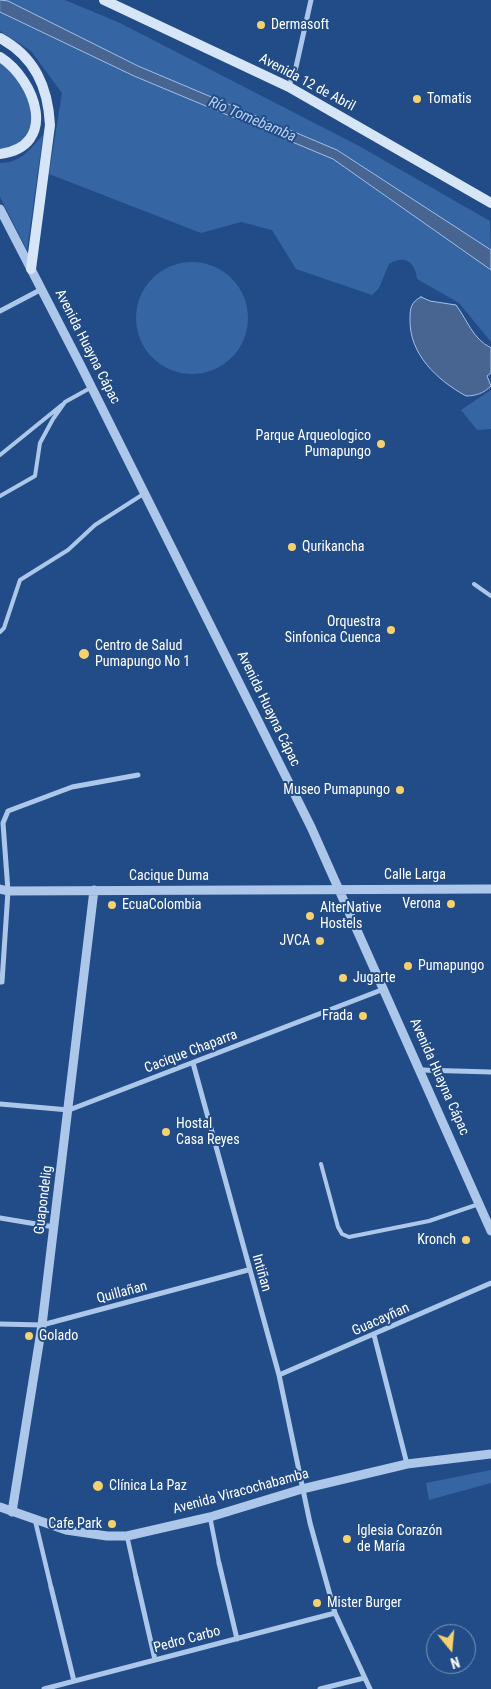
<!DOCTYPE html>
<html>
<head>
<meta charset="utf-8">
<style>
  body { margin:0 }
  #map { position:relative; width:491px; height:1689px; overflow:hidden; background:#224c87; font-family:"Roboto Condensed",sans-serif }
  canvas { display:block }
  .north { position:absolute; left:426px; top:1624px; width:50px; height:50px; box-sizing:border-box; background:#224c87; border:1px solid #7a94b7; border-radius:50%; rotate:163deg; font-size:14px; font-weight:700; line-height:20px; text-align:center; color:#fff }
  .north::after { content:''; display:block; margin:auto; width:18px; height:22px; background:#f6d26e; clip-path:polygon(50% 0,100% 100%,50% 72%,0 100%) }
</style>
</head>
<body>
<div id="map">
<canvas width="491" height="1689"></canvas>
<div class="north">N</div>
</div>
<script>
const ctx = document.querySelector('canvas').getContext('2d');
ctx.lineJoin = 'round';
function fill(path, color) { ctx.fillStyle = color; ctx.fill(path, 'evenodd'); }
function strokePath(path, color, width, dash) { ctx.strokeStyle = color; ctx.lineWidth = width; ctx.lineCap = dash ? 'butt' : 'round'; ctx.setLineDash(dash || []); ctx.stroke(path); }
function write(font, color, halo, rows, align = 'center') {
  ctx.font = font + ' "Roboto Condensed",sans-serif'; ctx.lineWidth = 4; ctx.setLineDash([]); ctx.textBaseline = 'middle'; ctx.strokeStyle = halo; ctx.fillStyle = color; for (const [text, x, y, turn = 0] of rows) {
    ctx.save(); ctx.translate(x, y); ctx.rotate((+turn || 0) * Math.PI / 180); ctx.textAlign = isNaN(turn) ? turn : align; if (halo) ctx.strokeText(text, 0, 0); ctx.fillText(text, 0, 0); ctx.restore();
  }
}
const green = new Path2D(`
  M5 0H65L120 23 359 146 490 221 491 250 337 150 138 66Z
  M0 12 134 76 333 159 491 270V342L459 303 417 279C415 261 404 255 389 264L379 288 372 295 296 269 272 230 241 222 201 233 49 174 62 93 31 51 0 31Z
  M0 63C6 67 14 72 18 78 31 96 41 130 19 145 14 149 6 150 0 152Z
  M43 135 27 250 0 197V163C21 163 29 150 43 135Z
  M136 318a56 56 0 1 1 112 0a56 56 0 1 1-112 0Z
  M491 390V429L477 430 461 410Z
  M491 1470V1483L429 1500 426 1483Z`);
const water = new Path2D(`
  M0 0 8 1 138 66 337 150 491 250V270L333 159 134 76 0 12Z
  M421 297 430 301 456 305C468 321 472 338 491 348V373L487 376 491 386C484 393 476 396 466 396 437 380 409 354 410 319 410 308 411 302 421 297Z`);
const service = new Path2D(`
  M0 455 63 404
  M0 496 35 476 40 443 53 419 65 402 92 387
  M474 584 491 596
  M0 632 4 628 20 580 68 550 95 525 145 493
  M321 1164 338 1227 342 1234 349 1237 429 1221 479 1204`);
const pedestrian = new Path2D(`
  M210 1517 219 1563
  M35 1520 51 1587
  M127 1536 136 1577`);
const minor = new Path2D(`
  M289 86 296 67 311 0
  M0 311 42 289
  M0 982H2L8 891 3 823 8 811 72 787 138 775
  M193 1063 279 1375 310 1523 335 1613 370 1689
  M421 1070 491 1072
  M0 1104 69 1110 384 989
  M0 1218 54 1227
  M0 1324 42 1325 248 1270
  M374 1335 407 1464
  M279 1375 491 1283
  M219 1563 237 1639
  M136 1577 155 1660
  M51 1587 74 1681
  M44 1689 335 1613
  M320 1689 364 1678`);
const tertiary = new Path2D(`
  M0 209 81 366 311 827 491 1231
  M0 889 8 891 491 889
  M0 1507 66 1530 107 1536H127L210 1517 302 1489 407 1464 491 1454
  M12 1512 42 1325 94 890`);
const secondary = new Path2D(`
  M104 0 289 87 491 203
  M0 38C35 57 48 87 50 125L31 269
  M0 57C36 80 59 146 0 154`);
const markers = [
  [261,25,5,"#f6d26e"],
  [417,99,5,"#f6d26e"],
  [381,444,5,"#f6d26e"],
  [292,547,5,"#f6d26e"],
  [391,630,5,"#f6d26e"],
  [84,654,6,"#f6d26e"],
  [400,790,5,"#f6d26e"],
  [451,904,5,"#f6d26e"],
  [112,905,5,"#f6d26e"],
  [310,916,5,"#f6d26e"],
  [320,941,5,"#f6d26e"],
  [408,966,5,"#f6d26e"],
  [343,978,5,"#f6d26e"],
  [363,1016,5,"#f6d26e"],
  [166,1132,5,"#f6d26e"],
  [466,1240,5,"#f6d26e"],
  [29,1336,5,"#f6d26e"],
  [98,1486,6,"#f6d26e"],
  [112,1524,5,"#f6d26e"],
  [347,1539,5,"#f6d26e"],
  [317,1603,5,"#f6d26e"]
];
const poiNames = [
  ["Dermasoft",271,25],
  ["Tomatis",427,99],
  ["Parque Arqueologico",371,436,"right"],
  ["Pumapungo",371,452,"right"],
  ["Qurikancha",302,547],
  ["Orquestra",381,622,"right"],
  ["Sinfonica Cuenca",381,638,"right"],
  ["Centro de Salud",95,646],
  ["Pumapungo No 1",95,662],
  ["Museo Pumapungo",390,790,"right"],
  ["Verona",441,904,"right"],
  ["EcuaColombia",122,905],
  ["AlterNative",320,908],
  ["Hostels",320,924],
  ["JVCA",310,941,"right"],
  ["Pumapungo",418,966],
  ["Jugarte",353,978],
  ["Frada",353,1016,"right"],
  ["Hostal",176,1124],
  ["Casa Reyes",176,1140],
  ["Kronch",456,1240,"right"],
  ["Golado",39,1336],
  ["Clínica La Paz",109,1486],
  ["Cafe Park",102,1524,"right"],
  ["Iglesia Corazón",357,1531],
  ["de María",357,1547],
  ["Mister Burger",327,1603]
];
const streetNames = [
  ["Avenida 12 de Abril",307,83,28],
  ["Avenida Huayna Cápac",87,347,63],
  ["Avenida Huayna Cápac",268,709,64],
  ["Calle Larga",415,875],
  ["Cacique Duma",169,876],
  ["Cacique Chaparra",191,1052,-21],
  ["Avenida Huayna Cápac",439,1077,66],
  ["Guapondelig",44,1200,-83],
  ["Intiñan",261,1273,74],
  ["Quillañan",122,1293,-15],
  ["Guacayñan",381,1320,-24],
  ["Avenida Viracochabamba",241,1492,-15],
  ["Pedro Carbo",187,1640,-15]
];
const waterNames = [
  ["Río Tomebamba",252,120,23]
];
fill(green, '#3665a4');
fill(water, '#476590');
strokePath(water, '#a0c1eb', 1);
strokePath(service, '#acc7ea', 4);
strokePath(pedestrian, '#acc7ea', 4.5);
strokePath(minor, '#acc7ea', 5);
strokePath(tertiary, '#acc7ea', 9);
strokePath(secondary, '#d7e5f8', 10);
for (const [x, y, r, color] of markers) { const dot = new Path2D(); dot.arc(x, y, r, 0, 2 * Math.PI); ctx.fillStyle = color; ctx.fill(dot); strokePath(dot, '#224c87', 2); }
write('14px', '#fff', '#224c87', poiNames, 'left');
write('14px', '#fff', '#224c87', streetNames);
write('italic 15px', '#b8d1f1', '#224c87', waterNames);
</script>
</body>
</html>
